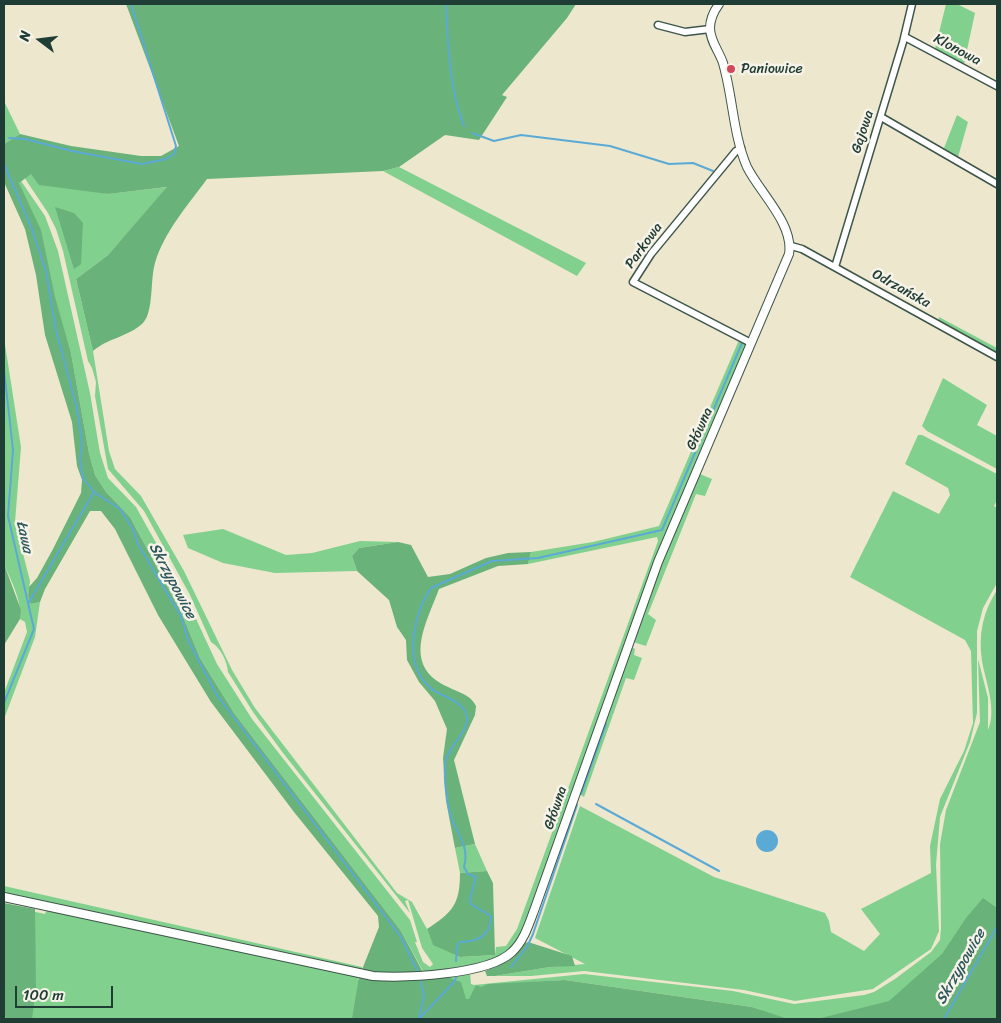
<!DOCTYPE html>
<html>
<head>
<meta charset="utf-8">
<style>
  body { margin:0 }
  #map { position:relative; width:1001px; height:1023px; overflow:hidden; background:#ece7cd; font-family:Sriracha,sans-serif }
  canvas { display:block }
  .frame { position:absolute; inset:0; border:5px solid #1f3d34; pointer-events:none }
  .north { position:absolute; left:15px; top:15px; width:50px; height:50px; -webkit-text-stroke:4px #f7f3e8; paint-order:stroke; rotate:285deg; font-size:14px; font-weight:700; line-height:20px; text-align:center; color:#1f3d34 }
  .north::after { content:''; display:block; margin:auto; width:18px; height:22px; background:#1f3d34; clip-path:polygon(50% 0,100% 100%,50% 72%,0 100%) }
  .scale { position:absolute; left:15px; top:986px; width:98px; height:22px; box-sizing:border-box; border:2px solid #1f3d34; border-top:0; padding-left:6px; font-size:15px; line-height:18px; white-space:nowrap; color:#1f3d34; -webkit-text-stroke:4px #f7f3e8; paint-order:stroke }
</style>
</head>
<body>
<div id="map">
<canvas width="1001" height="1023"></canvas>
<div class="frame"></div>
<div class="north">N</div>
<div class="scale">100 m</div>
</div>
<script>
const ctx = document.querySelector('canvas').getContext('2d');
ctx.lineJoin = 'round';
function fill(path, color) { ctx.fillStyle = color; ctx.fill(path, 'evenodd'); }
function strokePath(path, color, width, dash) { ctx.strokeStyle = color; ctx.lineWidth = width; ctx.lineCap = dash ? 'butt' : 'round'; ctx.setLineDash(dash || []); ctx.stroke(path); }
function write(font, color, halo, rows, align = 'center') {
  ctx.font = font + ' Sriracha,sans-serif'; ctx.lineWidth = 5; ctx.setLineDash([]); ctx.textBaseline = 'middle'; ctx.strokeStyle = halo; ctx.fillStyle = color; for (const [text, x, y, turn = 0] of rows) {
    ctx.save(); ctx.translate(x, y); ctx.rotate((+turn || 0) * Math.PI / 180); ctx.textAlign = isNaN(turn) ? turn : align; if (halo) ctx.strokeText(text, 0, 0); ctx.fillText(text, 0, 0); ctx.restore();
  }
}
const green = new Path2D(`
  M946 4H957L975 13 964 64 935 49Z
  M4 101 20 134 4 144Z
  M957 115 968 122 958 157 944 148Z
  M399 167 586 263 577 276 383 171Z
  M31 174 107 194 168 187 108 255 76 279 93 351 109 451 115 469 141 496 184 571 232 670 255 708 397 893 412 902 427 929 433 944 460 957 495 955 496 947 506 946 517 929 658 541 657 537 528 564 531 552 593 542 659 526 739 340 746 344 676 512 526 927C522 934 518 941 513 947 491 969 452 968 424 973L401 931 234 713 200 658 181 612 130 517 106 492 95 475 89 453 71 353 19 183 21 181 45 216 58 251 90 393 100 453 108 478 136 507 184 593 217 664 252 719 410 920 417 942H415L423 962 430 967 433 964 422 948 408 900 405 901 410 913 283 753 253 712 228 672C227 661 221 648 211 642L190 595 144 511 108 469 95 396 96 382 92 368 88 361 63 251 56 229 48 213 24 177Z
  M939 317 997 348V354L938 322Z
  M4 338 21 447 15 522 30 581 28 596 31 604 40 602 35 637 4 719V693L27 632 25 622 20 619C22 600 11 581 4 564Z
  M943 378 987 405 977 425 997 436V469L927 431 922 426Z
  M918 435H922L997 474V500L994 506 997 508V583L983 608 977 631V713L970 742 940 817 936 865 939 931 931 949 873 989 795 1001 744 990 584 971 531 976H495L550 967 585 964 535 938 580 806 714 877 825 913 829 921 831 932 864 951 880 934 861 909 931 873 930 846 940 799 964 751 973 723 971 651 965 640 850 577 893 491 939 514 950 495 948 488 905 464Z
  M700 474 712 479 705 496 696 494 648 614 656 620 646 646 633 642 660 562Z
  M223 529 286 555 312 553 360 541 398 542 359 548 352 556 357 571 275 573 223 563 188 548 183 535Z
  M997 590V1019H4V905L45 914 47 909 359 977 358 980 449 976 470 972 471 984 474 985 584 974 733 991 794 1004 864 995 874 992 895 979 931 952 940 940 941 928 940 844 946 810 980 722 978 659 988 698V730C997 709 986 683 982 661 978 634 983 612 997 590ZM565 980 752 1007 761 1010 503 984Z
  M633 648 635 649 634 655 642 658 634 680 626 678 584 797 578 793 629 650Z
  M475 844 487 871 460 873 455 848Z
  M4 886 362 967 361 972 4 892Z`);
const forest = new Path2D(`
  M126 4H576L567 18 502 95 507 97 479 140 445 135 399 167 383 171 207 179C188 205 164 232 155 263 150 279 154 311 143 323 128 337 108 338 93 351L76 279 108 255 167 187 108 194 39 185 31 174 19 183 41 230 55 297 71 353 89 453 95 475 106 492 130 517 181 612 200 658 234 713 401 931 426 978 448 976 452 979 461 982 466 999H469L476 985 481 987 488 984 565 980 752 1007 788 1019 821 1018 889 1001 942 954 966 918 983 898 997 908V1019H352L359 977 379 927 378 916 294 812 211 702 158 615 115 529 101 511H90L45 589 40 602 31 604 28 596 29 587 37 578 53 549 81 493 82 480 77 466 72 422 45 335 36 275 25 229 4 182V144L20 134 71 146 141 156H161L179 146Z
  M55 207 74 213 83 223 81 264 74 269Z
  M398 542 411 545 428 577 450 574 486 558 508 553 531 552 528 564 498 566 439 589C426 624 401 666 448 687 459 693 470 694 476 706L475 715 454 760 475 844 455 848 446 801 443 758 447 729 435 701 419 682 407 660 406 640 397 627 389 600 357 571 352 556 359 548Z
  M4 564 21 610 20 619 4 645Z
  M487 871 493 883 495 955 460 957 433 945 427 929C453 912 460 904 460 873Z
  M4 903 35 909 36 988 32 1019H6L4 1010Z
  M528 942 572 956 575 966 550 967 495 976H487L485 971C496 967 505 963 514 956 519 951 521 944 528 942Z`);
const water = new Path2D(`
  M756 841a11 11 0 1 1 22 0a11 11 0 1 1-22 0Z`);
const stream = new Path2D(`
  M446 4C448 46 449 87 464 126
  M472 133 494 141 521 135 610 146 669 164 693 163 713 171
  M9 138 25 139 72 151 142 164 166 159 174 154 176 146 131 4
  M4 164 32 229 46 271 56 330 77 408 82 442 80 460 83 478 94 492 120 509 133 529 138 544 181 616 189 642 217 695 401 937 417 970
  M4 370 13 450 8 516 34 629 4 703
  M28 604 94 492
  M581 794 606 724
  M596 804 719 871
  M456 961 457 946 460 942C478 942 491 935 491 916L471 904 470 899 476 877 468 874 464 867C469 850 461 839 454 824 447 809 444 781 445 764 447 747 468 734 467 717 465 701 442 697 432 689 402 666 413 616 431 588L492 561 538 558 662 530 742 343
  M511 967 527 947 533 934 577 805
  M419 1018 424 996 421 982
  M419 1019 455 981 456 977
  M944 1019 997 927`);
const minor = new Path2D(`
  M658 25 685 32 710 29
  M905 37 997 86
  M881 117 997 184
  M741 148 736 151 651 254 633 282 751 343
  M791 246 802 249 997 357
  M835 267 903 42 912 4`);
const tertiary = new Path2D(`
  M4 897 373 976C405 978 488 975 512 952 524 941 529 924 535 908L658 562 789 254C794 224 760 193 747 167 733 135 733 97 723 63 719 51 710 41 710 28 710 18 714 11 719 4`);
const markers = [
  [731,69,5,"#d1495b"]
];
const streetNames = [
  ["Klonowa",957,50,28],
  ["Gajowa",863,132,-72],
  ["Parkowa",644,246,-54],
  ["Odrzańska",901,289,29],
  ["Główna",700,429,-66],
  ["Główna",556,808,-71]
];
const poiNames = [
  ["Paniowice",741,69]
];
const waterNames = [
  ["Ława",24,537,77],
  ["Skrzypowice",172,581,62],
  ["Skrzypowice",961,967,-60]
];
fill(green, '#82d08e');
fill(forest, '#69b279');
fill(water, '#5baad5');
strokePath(stream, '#5baad5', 2);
strokePath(minor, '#3e564b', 9);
strokePath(tertiary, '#3e564b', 10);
strokePath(minor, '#fff', 6);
strokePath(tertiary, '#fff', 8);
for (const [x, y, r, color] of markers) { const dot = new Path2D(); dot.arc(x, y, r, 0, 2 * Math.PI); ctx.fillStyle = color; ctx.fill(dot); strokePath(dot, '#f7f3e8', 2); }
write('14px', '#1f3d34', '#f7f3e8', streetNames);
write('14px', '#1f3d34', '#f7f3e8', poiNames, 'left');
write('italic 15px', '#2e585c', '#f7f3e8', waterNames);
</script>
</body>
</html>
